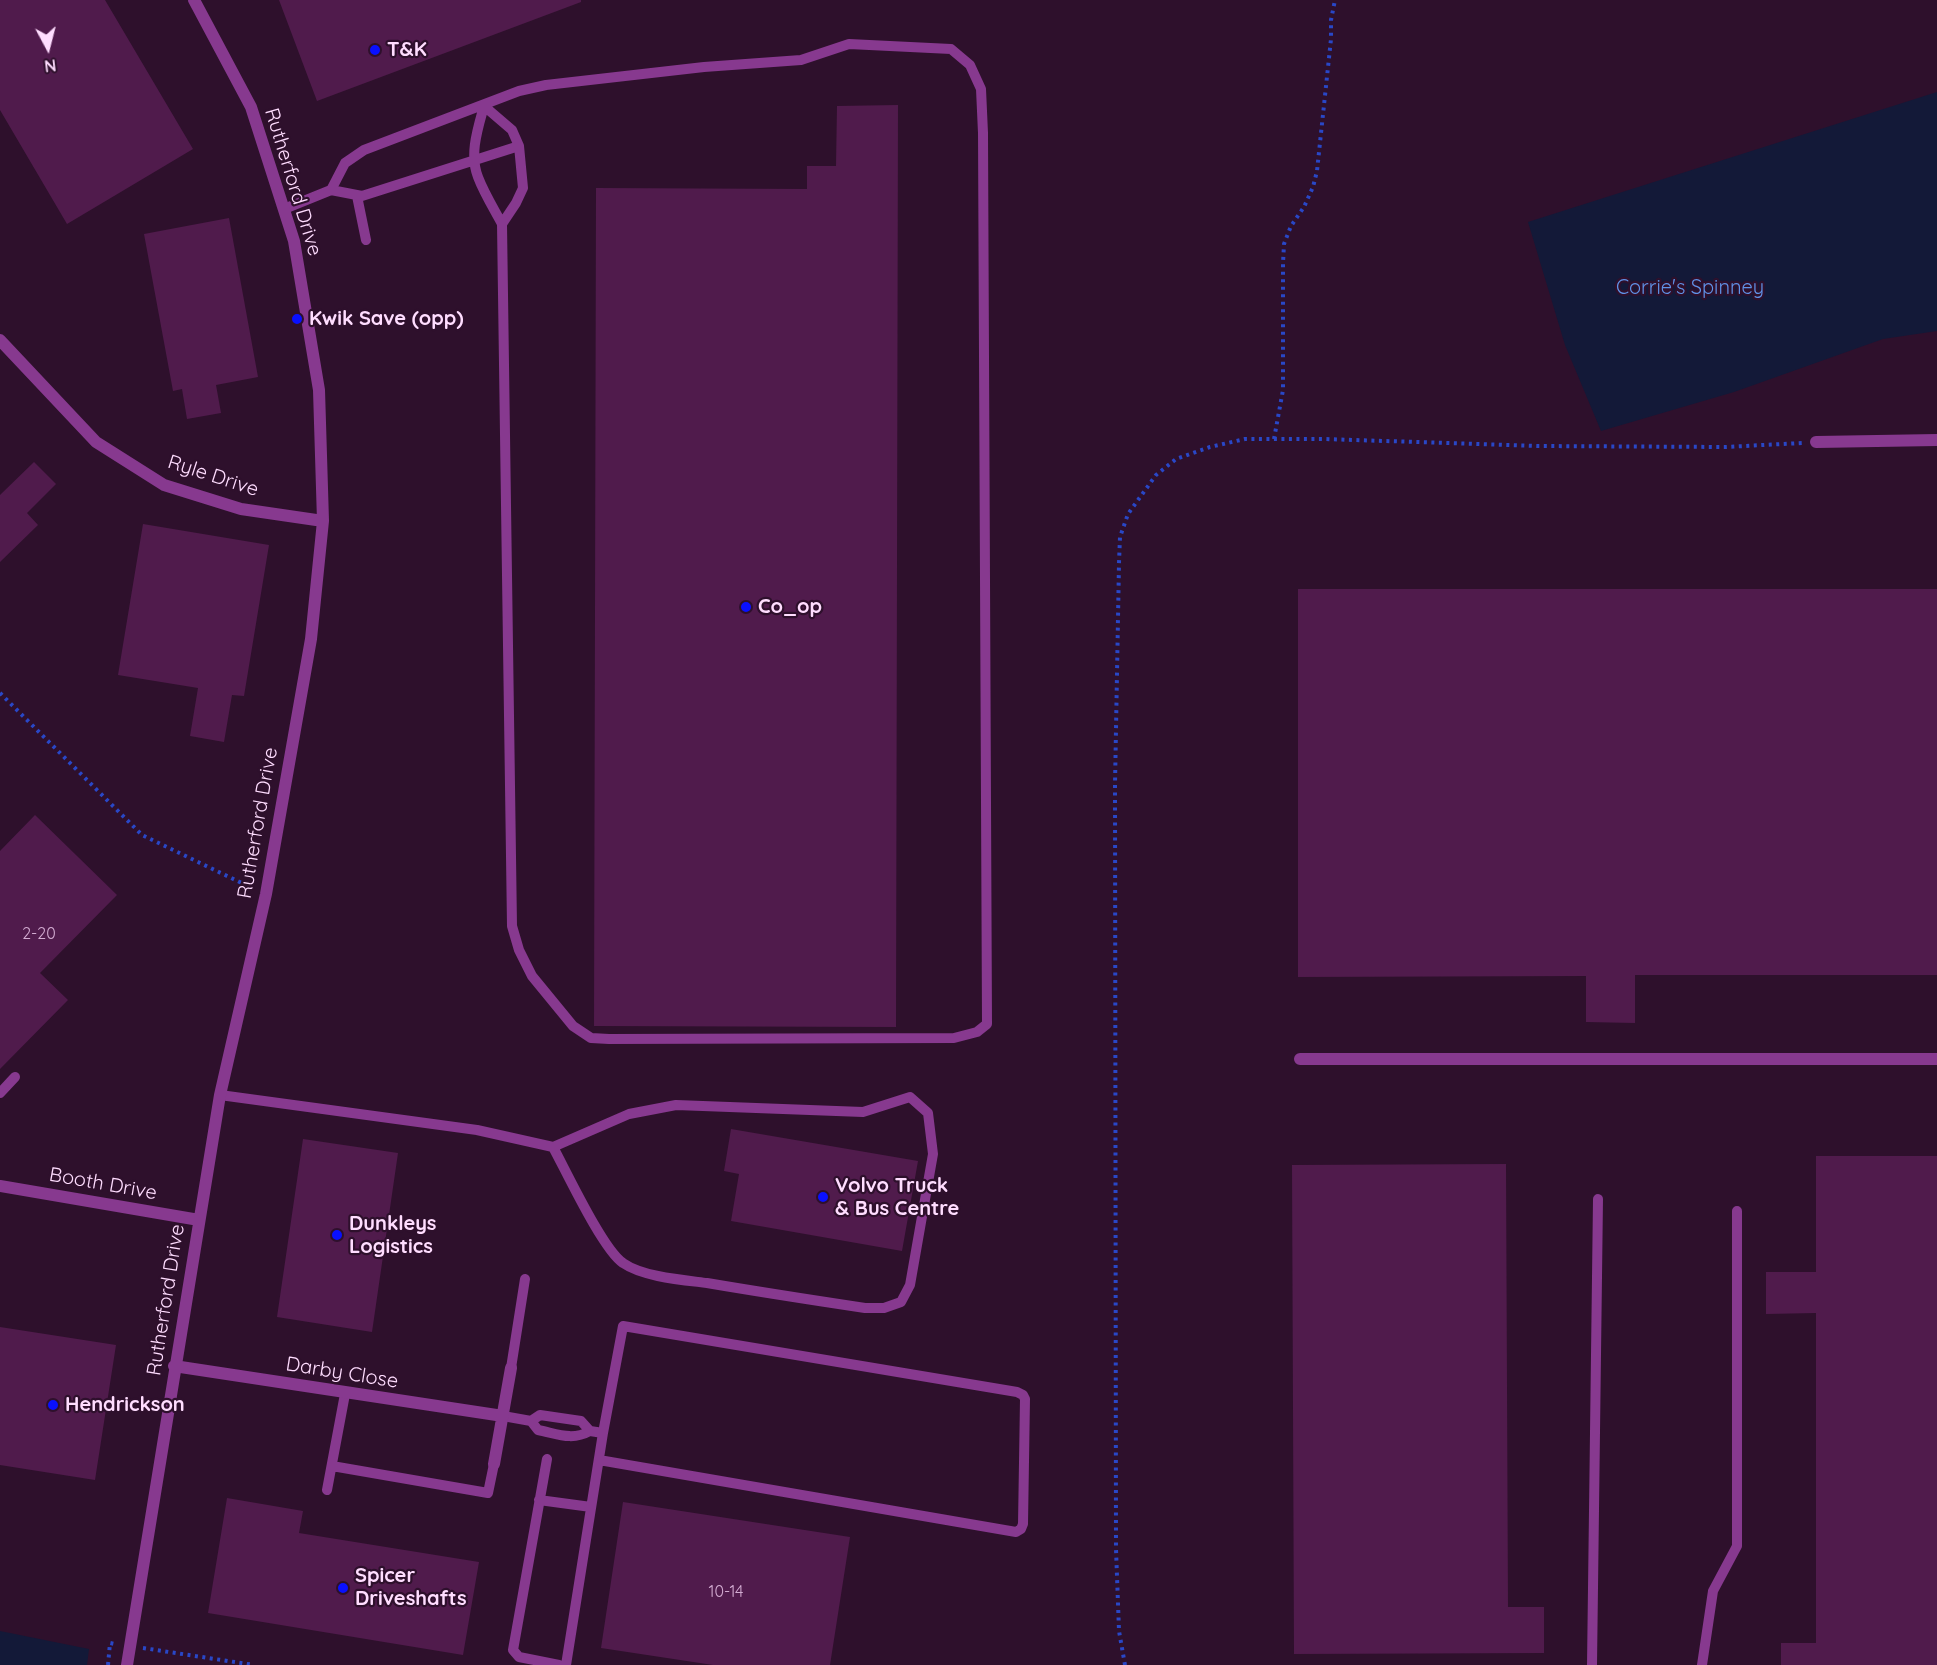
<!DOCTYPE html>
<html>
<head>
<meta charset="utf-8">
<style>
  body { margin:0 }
  #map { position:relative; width:1937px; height:1665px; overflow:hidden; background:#2e102c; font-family:Quicksand,sans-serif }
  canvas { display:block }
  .north { position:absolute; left:18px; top:18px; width:60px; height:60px; -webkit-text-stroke:4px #2e102c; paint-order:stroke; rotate:173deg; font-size:16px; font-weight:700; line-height:24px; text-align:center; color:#fdf }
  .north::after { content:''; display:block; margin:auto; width:21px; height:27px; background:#fdf; clip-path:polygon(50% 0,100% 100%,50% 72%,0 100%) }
</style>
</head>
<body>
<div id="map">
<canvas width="1937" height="1665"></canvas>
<div class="north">N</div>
</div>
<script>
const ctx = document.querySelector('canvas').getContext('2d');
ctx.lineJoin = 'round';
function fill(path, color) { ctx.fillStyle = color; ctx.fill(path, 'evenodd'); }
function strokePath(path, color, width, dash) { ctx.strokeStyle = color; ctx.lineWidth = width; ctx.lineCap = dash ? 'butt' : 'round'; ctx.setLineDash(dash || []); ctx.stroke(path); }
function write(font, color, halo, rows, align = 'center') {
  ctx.font = font + ' Quicksand,sans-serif'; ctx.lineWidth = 4.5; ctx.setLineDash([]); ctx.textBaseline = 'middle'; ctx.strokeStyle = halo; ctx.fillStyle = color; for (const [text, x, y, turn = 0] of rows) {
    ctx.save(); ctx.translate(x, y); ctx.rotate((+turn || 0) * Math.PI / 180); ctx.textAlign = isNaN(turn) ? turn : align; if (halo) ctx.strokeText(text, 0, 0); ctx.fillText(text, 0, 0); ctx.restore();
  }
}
const green = new Path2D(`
  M1937 92V331L1883 339 1734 392 1601 431 1565 345 1528 222Z
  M0 1631 89 1649 87 1665H0Z`);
const building = new Path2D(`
  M0 0H105L193 149 67 224 0 110Z
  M279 0H581V2L317 101Z
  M898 105 896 1027 594 1026 596 188 807 189V166H836L837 106Z
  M229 218 258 377 216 385 221 413 187 419 182 389 173 391 144 234Z
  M34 462 56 484 27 513 38 525 0 562V495Z
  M143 524 269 545 244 696 232 695 224 742 190 736 198 688 118 675Z
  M1298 589H1937V975H1635V1023L1586 1022V976L1298 977Z
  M35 815 117 895 40 973 68 1000 0 1069V851Z
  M731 1129 918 1161 902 1251 731 1221 739 1174 724 1171Z
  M303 1139 398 1153 372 1332 277 1317Z
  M1816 1156H1937V1665H1781V1643H1816V1313L1766 1314V1272H1816Z
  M1506 1164 1508 1607H1544V1653L1294 1654 1292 1165Z
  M0 1327 116 1345 95 1480 0 1465Z
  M227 1498 303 1511 299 1533 479 1562 463 1655 208 1613Z
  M623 1502 850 1537 830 1665H713L601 1648Z`);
const path = new Path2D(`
  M1274 439 1283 390V263L1284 244 1291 226 1304 207 1313 187 1317 171 1331 39V20L1335 0
  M0 693 142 835 252 888
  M143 1648 254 1665
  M108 1665 110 1643 115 1644
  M1125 1665 1119 1631 1116 1549 1115 785 1119 563 1120 537 1128 514 1156 475 1176 459 1210 447 1245 439H1325L1537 446 1725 447 1802 443`);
const lane = new Path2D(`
  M331 190 345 163 364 150 519 91 546 85 704 67 801 60 849 44 951 49 970 65 981 89 983 133 987 1024 977 1032 954 1038 609 1039 591 1038 573 1026 532 976 519 950 512 926 502 224C494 209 484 193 478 177 469 154 478 128 484 106L512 130 519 146 523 188 516 203 502 224
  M357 196 366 240
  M284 209 331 190 362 196 519 146
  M0 1093 15 1077
  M220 1095 477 1130 553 1147 629 1114 676 1105 863 1112 910 1097 928 1113 933 1154 910 1285 901 1302 884 1308H865C812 1300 760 1292 707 1283 683 1280 643 1277 623 1263 603 1250 566 1171 553 1147
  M511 1368 525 1279
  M503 1416 531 1421 540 1415 581 1421 590 1431C572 1441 558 1434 538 1430L531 1421
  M547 1459 513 1650 519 1657 559 1665
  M599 1460 1016 1532 1021 1529 1023 1524 1025 1399 1023 1395 1017 1392 623 1326 603 1433
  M332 1466 488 1493 494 1464
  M327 1490 345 1394
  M539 1500 591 1507
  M566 1665 603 1433 590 1431
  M1592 1665 1598 1199
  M1702 1665 1713 1591 1737 1546V1211`);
const street = new Path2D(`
  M0 340 96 442 164 485 241 509 323 521
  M1816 442 1937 440
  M1300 1059H1937
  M0 1186 199 1220
  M174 1366 503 1416
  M494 1464 511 1368
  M127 1665 220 1095 266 894 311 639 323 521 319 390 294 241 251 107 194 0`);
const markers = [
  [375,50,6,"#0910ff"],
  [297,319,6,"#0910ff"],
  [746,607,6,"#0910ff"],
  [823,1197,6,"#0910ff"],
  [337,1235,6,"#0910ff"],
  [53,1405,6,"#0910ff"],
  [343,1588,6,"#0910ff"]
];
const numberNames = [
  ["2-20",39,934],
  ["10-14",726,1592]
];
const poiNames = [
  ["T&K",387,50],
  ["Kwik Save (opp)",309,319],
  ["Co_op",758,607],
  ["Volvo Truck",835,1186],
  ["& Bus Centre",835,1209],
  ["Dunkleys",349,1224],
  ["Logistics",349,1247],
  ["Hendrickson",65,1405],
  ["Spicer",355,1576],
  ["Driveshafts",355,1599]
];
const streetNames = [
  ["Rutherford Drive",293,182,73],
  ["Ryle Drive",213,476,18],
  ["Rutherford Drive",258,823,-80],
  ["Booth Drive",103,1184,10],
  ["Rutherford Drive",166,1300,-81],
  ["Darby Close",342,1373,9]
];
const parkNames = [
  ["Corrie's Spinney",1690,288]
];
fill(green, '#131938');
fill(building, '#501b4c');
strokePath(path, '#2947c7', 4, [3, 4.5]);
strokePath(lane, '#87398f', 10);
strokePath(street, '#87398f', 12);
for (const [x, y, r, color] of markers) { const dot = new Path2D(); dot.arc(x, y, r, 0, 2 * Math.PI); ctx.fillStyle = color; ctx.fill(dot); strokePath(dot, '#2e102c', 2); }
write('16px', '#d3acd2', null, numberNames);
write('bold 20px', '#fdf', '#2e102c', poiNames, 'left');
write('20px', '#fdf', '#2e102c', streetNames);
write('20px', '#6093e8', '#2e102c', parkNames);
</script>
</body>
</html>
